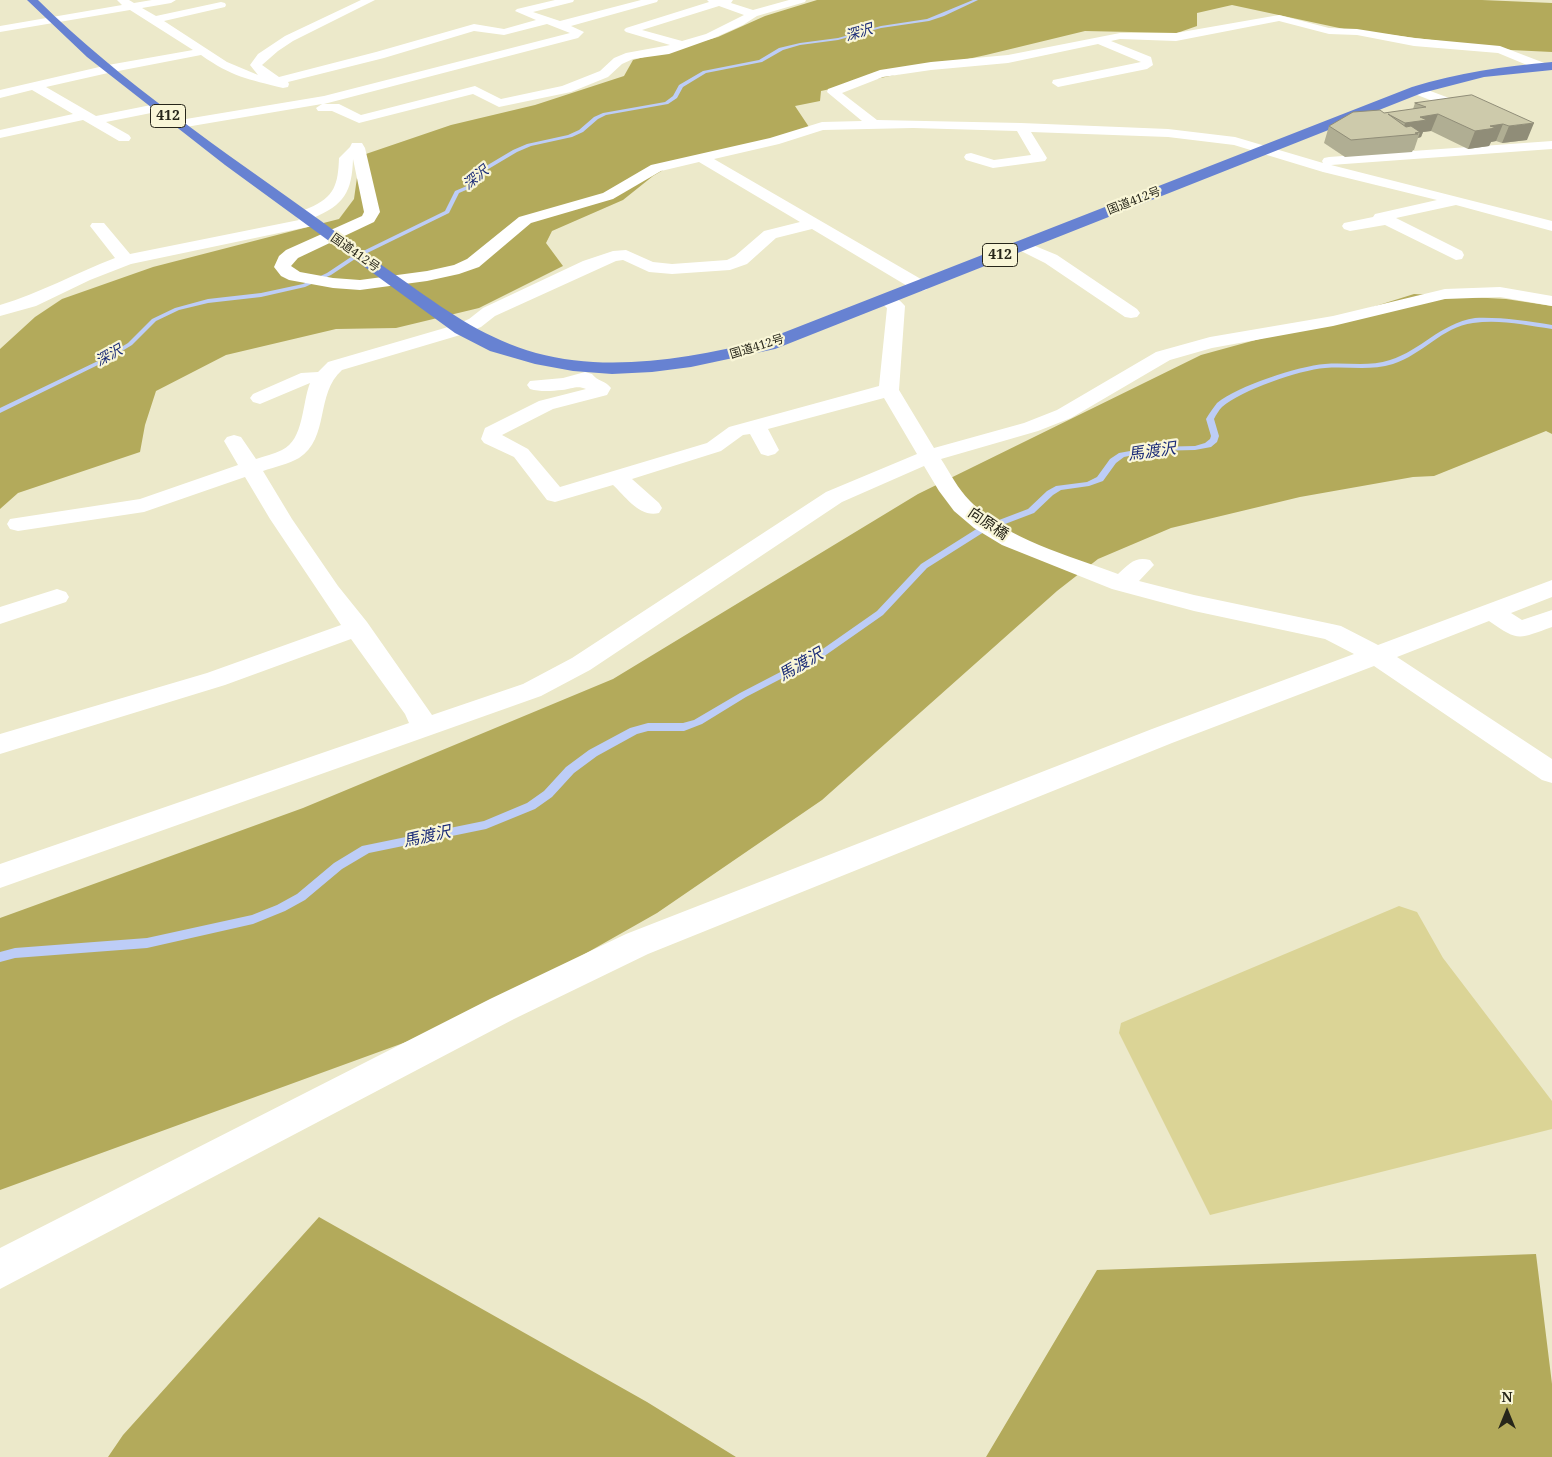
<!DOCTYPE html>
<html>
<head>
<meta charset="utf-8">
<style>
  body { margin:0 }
  #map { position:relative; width:1552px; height:1457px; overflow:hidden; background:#ece9ca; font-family:"Noto Serif",serif }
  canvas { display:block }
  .north { position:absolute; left:1482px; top:1387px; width:50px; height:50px; -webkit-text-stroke:4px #f9f6d7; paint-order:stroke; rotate:0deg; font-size:14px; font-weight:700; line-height:20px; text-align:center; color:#27261a }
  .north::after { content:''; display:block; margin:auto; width:18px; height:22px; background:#27261a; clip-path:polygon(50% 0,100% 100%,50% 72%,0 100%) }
</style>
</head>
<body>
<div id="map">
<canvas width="1552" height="1457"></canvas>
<div class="north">N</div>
</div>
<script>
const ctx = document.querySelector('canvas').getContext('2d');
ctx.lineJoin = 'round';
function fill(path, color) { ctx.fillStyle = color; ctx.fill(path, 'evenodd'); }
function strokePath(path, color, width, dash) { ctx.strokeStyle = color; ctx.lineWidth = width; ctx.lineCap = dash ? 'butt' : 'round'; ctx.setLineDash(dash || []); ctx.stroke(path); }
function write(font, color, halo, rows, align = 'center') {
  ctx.font = font + ' "Noto Serif","Noto Sans JP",serif'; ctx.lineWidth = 4.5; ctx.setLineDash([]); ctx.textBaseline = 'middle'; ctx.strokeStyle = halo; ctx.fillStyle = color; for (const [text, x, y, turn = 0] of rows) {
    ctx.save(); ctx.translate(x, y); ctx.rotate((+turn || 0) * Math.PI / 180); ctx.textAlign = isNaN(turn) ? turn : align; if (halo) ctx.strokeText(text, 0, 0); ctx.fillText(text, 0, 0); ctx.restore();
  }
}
const green = new Path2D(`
  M1399 906 1417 912 1443 958 1552 1101V1129L1210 1215 1119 1033 1121 1023Z`);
const forest = new Path2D(`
  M817 0H1482L1552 3V52L1511 50 1344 29 1232 5 1197 13V26L1177 33 1085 31 986 55 821 91 820 101 795 106 811 130 682 159 653 176 623 200 552 231 546 243 563 266 479 308 396 328 336 329 226 355 156 391 145 425 140 452 18 493 0 509V349L35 317 62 299 153 267 339 219 354 199 360 156 451 125 535 105 624 76 633 60 718 37 765 16Z
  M1414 294 1506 299 1552 306V434L1546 431 1434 476 1413 477 1300 497 1171 528 1098 559 1057 591 822 800 657 913 472 1018 0 1190V918L303 808 613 679 918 494 1201 355 1347 315Z
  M319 1217 647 1402 736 1457H108L123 1435Z
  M1536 1254 1552 1384V1457H986L1097 1270Z`);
const stream = new Path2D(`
  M973 0H978L944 16 929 21 881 28 838 40 800 45 783 50 762 62 706 73 683 87 677 98 668 104 606 115 598 119 583 132 572 137 531 146 517 152 485 171 473 187 459 193 449 213 355 259 331 275 305 287 261 297 208 303 179 310 156 321 132 345 104 362 0 413V408L100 360 128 343 152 319 175 308 208 299 261 293 303 284 327 273 351 257 445 211 455 191 469 185 481 169 513 150 527 144 568 135 579 130 594 117 603 113 665 102 673 96 679 85 703 71 759 60 779 48 800 43 838 38 881 26 927 19Z
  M1475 318C1501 317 1526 321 1552 325V329C1526 325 1499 319 1473 323 1442 327 1422 355 1393 364 1370 371 1348 366 1325 368 1299 370 1242 390 1222 407 1219 410 1216 415 1214 419L1219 436 1217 442 1211 447 1195 450 1152 451 1124 457 1116 463 1103 481 1089 486 1061 490 1053 495 1034 513 984 532 927 568 883 615 823 657 746 697 702 724 684 731H648L637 734 597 756 574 773 552 797 535 809 486 829 369 853 342 869 305 900 285 911 253 924 147 948 15 958 0 962V952L15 948 147 938 252 915 277 905 297 894 334 863 362 846 484 821 527 803 544 791 566 767 589 750 630 728 648 723H683L694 720 740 693 817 653 877 611 921 564 978 528 1028 509 1047 491 1056 486 1087 482 1097 477 1110 459 1119 453 1152 447 1195 446 1205 443 1210 439 1211 436 1206 419C1209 414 1213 408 1217 403 1238 386 1298 366 1325 364 1346 362 1369 367 1390 360 1422 350 1439 324 1475 318Z`);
const minor = new Path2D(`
  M117 0H129L134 3 152 0H176L171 3 142 8 156 16 221 2 225 3 226 5 225 7 164 21 227 62 258 75 250 65 258 54 285 36 361 0H375L293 41 278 51 262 65 279 77 376 52 474 24 504 29 536 20 515 11 517 9 555 0H574L573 2 533 12 560 21 641 0H658L657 2 571 26 584 32 578 38 324 104H339L361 115 475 86 501 99 562 86 600 71 614 58 626 53 670 45 626 32 624 30 626 28 709 2 707 0H733L731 3 753 10 789 0H806L805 2 757 16 743 25 714 38 669 54 633 59 622 64 608 77 571 92 499 107 473 94 359 123 332 111H318L316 108 322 104 180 128 173 124 180 120 324 96 570 33 547 24 504 35 474 31 384 58 288 82 289 84 288 87 283 88C248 79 232 77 201 55L108 73 46 87 96 116 156 104 161 105 163 108 161 111 106 122 129 135 131 138 129 141H119L83 120 0 138V130L73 114 32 90 0 98V90L108 65 193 50 130 10 0 32V26L122 5ZM719 6 744 15 706 34 682 41 642 30Z
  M1279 15 1329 28 1357 29 1414 38 1500 46 1547 64 1549 67 1547 70H1539L1498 53 1414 46 1357 35 1329 34 1279 21 1176 41 1120 39 1111 41 1151 57 1153 65 1147 69 1058 87 1052 83 1053 80 1141 62 1098 44 1008 63 931 70 883 77 842 93 877 120 1021 123 1168 129 1235 137 1323 163 1322 161 1324 158 1329 157 1552 141V149L1331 165 1552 221V231L1456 205 1396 218 1462 251 1464 255 1462 259 1456 260 1385 225 1350 231 1344 229 1342 226 1344 223 1373 217 1375 214 1437 200 1323 172 1234 145 1168 137 1031 132 1047 158 1045 161 993 168 966 160 964 157 966 154 971 153 994 160 1031 155 1017 131 913 128 823 130 779 144 714 159 926 282 929 286 926 290 920 291 914 290 812 229 776 238 747 264 730 270 672 274 649 272 623 260 616 261 495 316 481 327 467 333 342 370C315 394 330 438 299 458 289 464 274 467 263 471L292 519 338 586 367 622 432 715 523 684 572 658 826 492 917 454 884 398 768 429 779 450 775 454 768 456 761 454 750 434 743 435 721 451 632 479 659 503 662 508 659 513C640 518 626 497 613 485L555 502 547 500 514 457 484 443 481 439 485 428 539 401 586 389C577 385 572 389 562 390 552 391 540 392 530 389L527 385 530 381 563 378 585 372 592 374C597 381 606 381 611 388L607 395 553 409 502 435 528 449 560 487 707 443 729 427 879 386 887 308 877 300 880 296C889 294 899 298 905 306L899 390 934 448 1024 423 1057 410 1156 352 1210 337 1333 316 1445 289 1500 287 1552 296V306L1500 297 1445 299 1333 326 1212 348 1170 360 1071 418 1038 431 941 459C950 473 958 489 970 501 1007 540 1068 555 1118 574 1129 564 1135 556 1150 560L1154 565 1139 581 1194 595 1332 624 1341 626 1378 645 1552 580V597L1511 613 1522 620 1552 610V627C1518 639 1519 642 1489 621L1397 657 1552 759V783L1542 780 1374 666 1172 743 648 954 514 1019 0 1289V1248L490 999 626 934 1152 729 1354 654 1325 639 1194 611 1112 589 1002 545 974 528 954 511 939 491 924 466 842 502 590 670 541 696 0 888V864L409 723 405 714 351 639 225 685 0 754V734L207 673 341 625 270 519 245 477 144 512 18 531 10 529 7 524 10 519 140 499 238 465 224 441 227 437 234 435 241 437 256 459C264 456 274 454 282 450 304 440 302 403 310 383L260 404 253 402 250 398 253 394 301 373 318 372 328 362 455 325 469 319 483 308 583 261 613 251 626 250 653 262 672 264 727 260 735 256 764 231 800 222 699 162 661 171 613 199 531 223 479 267 459 274 427 281 360 290 333 288 289 280 281 276 274 267 279 256 286 250 362 216 364 212 353 159C352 192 344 205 313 218L319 222 317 225 131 264 90 280 36 306 0 316V305C40 293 76 273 115 258L90 226 92 223H104L130 254 299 220 296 216C299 211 304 210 309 208 335 197 338 184 339 158L350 147 352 143H362L365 148 380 212 374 222 298 258 291 266 300 272 333 278 360 280 427 271 454 265 467 259 519 217 603 193 651 165 770 138 822 122 862 121 827 92 828 89 880 70 931 62 1008 55 1120 33H1176Z
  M1417 86 1484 111 1486 114 1479 118 1474 117 1412 93 1411 90 1412 87Z
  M1023 241 1057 255 1137 309 1140 313 1137 317 1131 318 1125 317 1045 263 1017 249 1015 246 1017 243Z
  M57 589 66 592 69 597 66 602 0 624V607Z`);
const highway = new Path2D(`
  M27 0H38C122 83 225 152 321 221 350 243 380 264 410 285 451 314 487 339 536 353 609 373 690 358 762 341L1412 87C1458 73 1504 66 1552 62V70L1484 77 1422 93 775 349 691 367 652 372 612 374 573 371 535 364 490 351 455 333 225 165 87 57Z`);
const wall = new Path2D(`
  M1472 95 1527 140 1502 143 1496 141 1491 142 1489 146 1468 149 1431 131 1423 132 1421 137 1418 138 1414 150H1413L1412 152 1345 157 1324 143 1329 126 1384 113 1413 109 1415 103Z`);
const shadedWall = new Path2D(`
  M1438 114 1431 131 1423 132 1421 137 1418 138 1420 132 1401 136 1405 123 1420 117Z
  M1534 123 1527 140 1502 143 1509 126Z
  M1503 124 1496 141 1491 142 1489 146 1468 149 1475 131 1490 126Z`);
const building = new Path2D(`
  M1472 95 1534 123 1509 126 1503 124 1490 126 1496 128 1475 131 1438 114 1420 117 1427 120 1405 123 1388 114 1406 127 1411 126 1420 132 1415 133 1418 134 1351 140 1329 126 1353 112 1380 110 1384 113 1426 107 1415 103Z`);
const farStreetnames = [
  ["国道412号",1134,201,-21],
  ["国道412号",355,253,35],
  ["国道412号",757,347,-17]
];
const farWaternames = [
  ["深沢",859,33,-16],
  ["深沢",476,178,-39],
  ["深沢",109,356,-29]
];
const shields = [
  [168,116,35],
  [1000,255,35]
];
const shieldNames = [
  ["412",168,116],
  ["412",1000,255]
];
const streetNames = [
  ["向原橋",988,524,34]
];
const waterNames = [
  ["馬渡沢",1152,452,-8],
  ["馬渡沢",801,665,-30],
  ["馬渡沢",427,837,-12]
];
fill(green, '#dbd496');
fill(forest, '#b3aa5b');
fill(stream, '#bdcdf7');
fill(minor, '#fff');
fill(highway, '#6782d2');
fill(wall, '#b0ae93');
fill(shadedWall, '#908d78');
fill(building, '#cdcaab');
strokePath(building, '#908d78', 1);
write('12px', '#27261a', '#f9f6d7', farStreetnames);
write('italic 14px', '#1b2c78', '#f9f6d7', farWaternames);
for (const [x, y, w] of shields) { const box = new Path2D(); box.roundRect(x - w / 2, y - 11.5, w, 23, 4); ctx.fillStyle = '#f9f6d7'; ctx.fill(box); strokePath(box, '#27261a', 1); }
write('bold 14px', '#27261a', null, shieldNames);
write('15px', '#27261a', '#f9f6d7', streetNames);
write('italic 16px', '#1b2c78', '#f9f6d7', waterNames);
</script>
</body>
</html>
